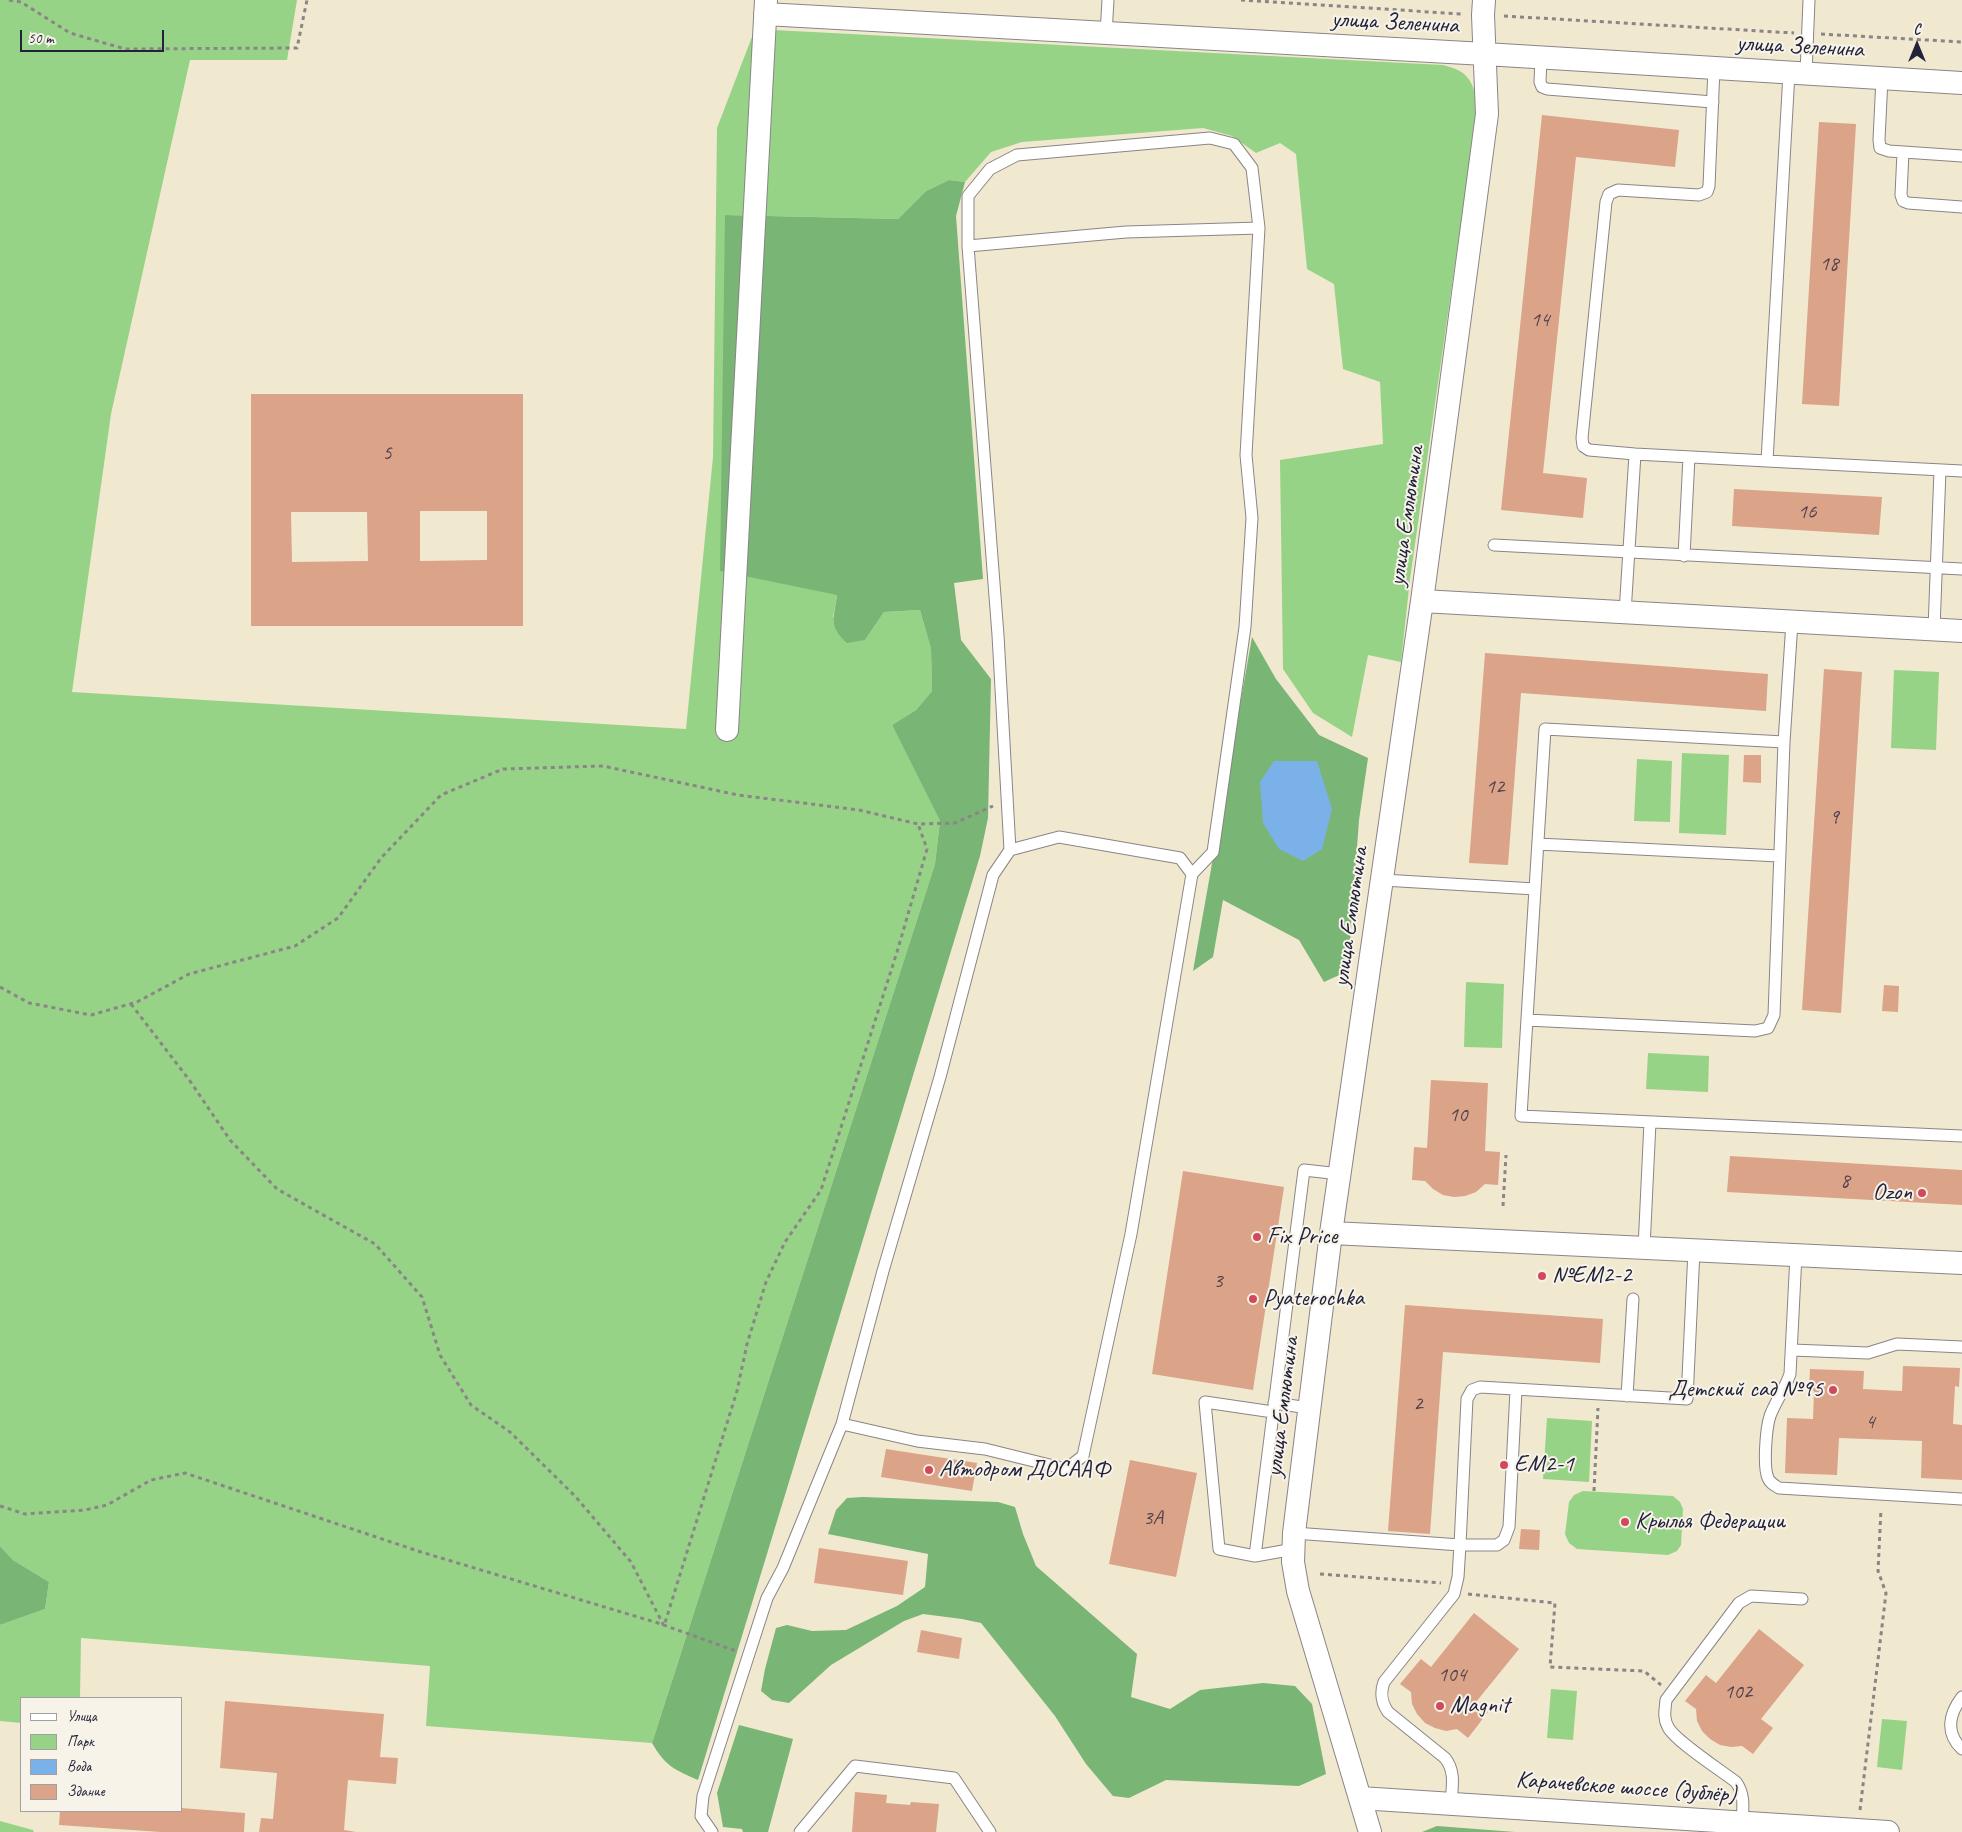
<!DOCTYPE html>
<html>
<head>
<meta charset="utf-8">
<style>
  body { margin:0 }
  #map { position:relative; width:1962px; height:1832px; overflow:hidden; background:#f1e8d0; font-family:Caveat,sans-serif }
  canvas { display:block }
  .legend { position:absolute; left:20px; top:1697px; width:162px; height:115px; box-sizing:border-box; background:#f7f3e8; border:1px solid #a29fa3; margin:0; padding:6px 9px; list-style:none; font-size:15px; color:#22223b }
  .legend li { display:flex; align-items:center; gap:10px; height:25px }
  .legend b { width:25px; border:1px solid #a29fa3 }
  .north { position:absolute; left:1892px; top:20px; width:50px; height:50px; -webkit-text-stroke:4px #f7f3e8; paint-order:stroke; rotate:0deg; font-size:14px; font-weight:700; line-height:20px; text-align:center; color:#22223b }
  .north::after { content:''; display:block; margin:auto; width:18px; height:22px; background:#22223b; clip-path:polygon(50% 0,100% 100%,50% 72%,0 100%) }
  .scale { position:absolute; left:20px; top:30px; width:144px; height:22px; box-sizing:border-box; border:2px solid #22223b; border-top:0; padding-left:6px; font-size:15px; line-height:18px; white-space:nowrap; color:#22223b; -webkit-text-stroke:4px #f7f3e8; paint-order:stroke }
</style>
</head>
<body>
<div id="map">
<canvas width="1962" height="1832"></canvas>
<ul class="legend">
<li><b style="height:6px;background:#fff"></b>Улица</li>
<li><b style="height:14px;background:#97d387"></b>Парк</li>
<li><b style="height:14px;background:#7bb1e9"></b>Вода</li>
<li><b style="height:14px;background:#dba387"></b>Здание</li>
</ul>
<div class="north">С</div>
<div class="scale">50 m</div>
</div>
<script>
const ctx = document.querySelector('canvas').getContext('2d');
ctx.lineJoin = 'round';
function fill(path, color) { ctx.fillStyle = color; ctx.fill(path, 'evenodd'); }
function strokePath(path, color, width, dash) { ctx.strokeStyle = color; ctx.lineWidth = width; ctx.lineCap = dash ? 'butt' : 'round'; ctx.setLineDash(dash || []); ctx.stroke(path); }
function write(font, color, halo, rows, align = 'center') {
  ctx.font = font + ' Caveat,sans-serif'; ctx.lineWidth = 4; ctx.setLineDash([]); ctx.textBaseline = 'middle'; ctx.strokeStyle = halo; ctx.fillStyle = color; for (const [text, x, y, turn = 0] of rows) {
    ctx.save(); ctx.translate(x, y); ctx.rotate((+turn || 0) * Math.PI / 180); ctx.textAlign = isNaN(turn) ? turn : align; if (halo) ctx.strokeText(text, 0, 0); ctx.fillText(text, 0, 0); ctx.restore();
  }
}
const green = new Path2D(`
  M0 0H297L287 60H190L111 414 72 692 686 729 713 457 717 128 755 29 1443 65C1468 71 1472 80 1478 103L1410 579 1401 662 1368 655 1352 737 1313 713 1283 669 1280 460 1383 444 1380 382 1343 369 1334 284 1307 269 1296 154 1280 143 1256 153 1232 136 1203 128 1022 142 991 152 965 182 949 180 926 191 898 219 726 215 837 595 833 617 865 640 884 612 920 610 931 649 932 691 916 710 892 725 940 821 935 864 652 1743 426 1726 430 1666 81 1638 80 1698H21V1723L0 1721V1625L45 1609 49 1582 13 1560 0 1546Z
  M1894 670 1939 672 1936 750 1891 748Z
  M1682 753 1729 755 1726 835 1679 833Z
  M1637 759 1672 761 1670 822 1634 821Z
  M1466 982 1504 984 1502 1048 1464 1047Z
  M1648 1053 1709 1056 1708 1092 1646 1089Z
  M1547 1418 1592 1421 1589 1482 1543 1479Z
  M1583 1491 1673 1496 1680 1502 1683 1509 1681 1545 1677 1551 1668 1555 1577 1549 1569 1543 1565 1534 1569 1502 1574 1495Z
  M1551 1689 1577 1691 1573 1740 1547 1738Z
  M1882 1719 1907 1721 1902 1770 1877 1767Z
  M0 1821 33 1830 34 1832H0Z`);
const forest = new Path2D(`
  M949 180 965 182 956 216 983 579 954 583 961 640 991 679 988 818 980 856 698 1780C675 1770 665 1766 652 1743L935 864 940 821 892 725 916 710 932 691 931 649 920 610 884 612 865 640 847 643C828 626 834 618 837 595L720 571 725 215 898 219 926 191Z
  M1252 637 1276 679 1319 735 1368 758 1359 820 1348 971 1324 982 1299 940 1223 900 1213 957 1193 971Z
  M863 1497 998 1502 1015 1507 1023 1534 1036 1566 1137 1654 1131 1697 1170 1709 1200 1690 1263 1683 1295 1686 1312 1704 1326 1774 1299 1786 1166 1780 1129 1798 1113 1796 1086 1764 1055 1716 981 1623 962 1619 923 1614 904 1621 831 1665 789 1703 772 1700 761 1691 765 1669 776 1628 787 1625 812 1631 846 1630 897 1606 925 1587 928 1554 828 1534 836 1510 847 1498Z
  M0 1546 13 1560 49 1582 45 1609 0 1625Z
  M739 1725 793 1739 768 1832H743L742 1829 723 1827 717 1793Z
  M1437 1826 1515 1832H1422Z`);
const water = new Path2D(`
  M1274 761H1317L1332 809 1322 849 1303 861 1279 849 1263 823 1260 782Z`);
const building = new Path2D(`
  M1542 115 1679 130 1675 167 1576 157 1543 473 1587 478 1583 518 1501 510Z
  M1819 122 1856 124 1839 406 1802 404Z
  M251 394H523V626H251ZM420 511H487V560L420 561ZM291 512H367L368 561 292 562Z
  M1734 489 1882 497 1879 535 1732 526Z
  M1485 653 1768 674 1766 711 1521 693 1508 865 1469 863Z
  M1824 669 1862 672 1841 1013 1802 1010Z
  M1744 755H1761V783L1743 782Z
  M1884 985 1899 986 1898 1012 1882 1011Z
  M1431 1080 1488 1083 1485 1151 1500 1152 1498 1185 1485 1184 1476 1192 1465 1196 1454 1197 1443 1195 1433 1189 1425 1181 1412 1180 1414 1147 1427 1148Z
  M1730 1156 1962 1170V1205L1727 1192Z
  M1183 1171 1284 1187 1253 1390 1152 1374Z
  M1405 1305 1603 1319 1600 1363 1443 1352 1430 1534 1388 1531Z
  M1903 1366 1960 1368 1959 1387 1955 1386 1953 1424 1962 1425V1480L1921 1478 1922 1441 1839 1438 1837 1475 1785 1473 1787 1418 1813 1419 1814 1391 1809 1390 1810 1369 1864 1371 1863 1389 1902 1391Z
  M886 1449 977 1463 972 1491 881 1477Z
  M1130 1460 1197 1473 1176 1577 1109 1564Z
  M1521 1529 1540 1530 1539 1550 1519 1549Z
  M819 1548 908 1561 903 1595 814 1583Z
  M1474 1613 1519 1649 1476 1702 1488 1712 1468 1738 1457 1729 1446 1731 1435 1728 1425 1723 1417 1714 1412 1704 1411 1692 1400 1684 1421 1659 1431 1667Z
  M1759 1629 1804 1665 1761 1719 1773 1728 1753 1754 1742 1746 1731 1747 1720 1745 1710 1739 1702 1731 1697 1721 1696 1709 1685 1701 1706 1675 1716 1683Z
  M921 1630 962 1638 959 1659 917 1652Z
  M225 1701 384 1714 380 1757 398 1758 396 1784 348 1780 344 1830 356 1832H259L261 1818 273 1819 277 1773 220 1768Z
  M855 1792 887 1795 886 1803 910 1805 911 1802 939 1804 936 1832H852Z
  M181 1808 245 1813 244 1832H161L59 1825 60 1811H181Z`);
const path = new Path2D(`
  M9 0 21 2 70 33 125 49 297 48 307 0
  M1241 0 1462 14
  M1504 16 1794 33
  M1821 34 1962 42
  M0 987 29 1003 91 1015 137 1002 189 974 295 946 338 918 381 858 441 795 503 769 603 766 738 795 859 810 918 824 955 823 993 806
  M131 1004 190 1081 230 1140 277 1189 375 1244 422 1297 440 1355 471 1405 510 1432 575 1496 631 1562 664 1626 737 1391 747 1344 766 1282 785 1242 821 1190 897 952 927 849 918 824
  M1503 1206 1506 1155
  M1594 1491 1598 1408
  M0 1506 25 1514 85 1510 107 1505 151 1480 185 1473 421 1552 658 1623 736 1651
  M1320 1574 1441 1583
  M1468 1594 1555 1603 1550 1667 1644 1671 1661 1685
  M1860 1810 1886 1593 1878 1571 1881 1509`);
const lane = new Path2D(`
  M1106 34 1108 0
  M1541 58 1540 82 1542 87 1547 89 1713 102
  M1789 73 1767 461 1962 471
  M1806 74 1809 0
  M1882 78 1879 140 1880 148 1889 151 1962 156
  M1903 152 1901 195 1903 201 1908 203 1962 207
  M968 246 1126 232 1259 228
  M1635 454 1767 461
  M1494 545 1962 569
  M1684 556 1689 457
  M1625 613 1635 454 1589 450 1583 446 1582 438 1606 202 1609 194 1618 190 1699 195 1707 192 1709 186 1714 68
  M1934 629 1940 470
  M1538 844 1779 856
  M1010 850 1059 837 1180 858 1192 874
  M1383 880 1535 889 1521 1116 1962 1136
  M1535 889 1545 729 1784 742
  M1527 1020 1755 1031 1768 1028 1774 1015 1784 742 1792 622
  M1644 1248 1650 1122
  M1796 1255 1790 1374C1785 1389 1775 1402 1770 1416 1766 1428 1763 1467 1768 1478 1770 1483 1774 1485 1779 1488L1962 1499
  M1792 1350 1868 1353 1897 1344 1962 1347
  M1627 1396 1633 1299
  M1274 1403 1309 1408
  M1294 1533 1460 1545 1467 1399 1472 1390 1480 1387 1687 1399 1694 1250
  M1294 1549 1255 1556 1304 1170 1340 1174
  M1255 1556 1219 1549 1205 1402 1273 1412
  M1962 1697C1949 1714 1945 1733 1962 1749
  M1451 1803C1452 1787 1456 1772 1445 1758L1388 1712C1381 1702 1380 1693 1384 1682L1454 1594 1458 1577 1460 1545H1497L1504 1540 1509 1527 1516 1390
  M1742 1822C1743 1807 1745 1795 1736 1782 1722 1771 1675 1741 1668 1727 1663 1718 1665 1710 1666 1700L1739 1603 1751 1596 1802 1599
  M712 1832 701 1816 703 1796 767 1598 783 1568 842 1424 883 1271 940 1077 993 875 1010 850 998 635 968 246V196L990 169 1017 155 1210 138 1234 144 1252 168 1259 228 1246 455 1252 518 1245 627 1213 852 1192 874 1131 1234 1083 1456 1066 1469 985 1449 917 1441 842 1424
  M800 1832 855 1766 954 1778 990 1832`);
const street = new Path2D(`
  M765 14 1485 54 1962 83
  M1422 601 1962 631
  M727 730 766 0
  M1331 1233 1962 1263
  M1360 1798 1888 1832
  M1370 1832 1298 1591 1293 1562 1294 1533 1331 1233 1422 601 1487 114 1483 15 1484 0`);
const markers = [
  [1922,1193,5,"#d1495b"],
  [1257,1237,5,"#d1495b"],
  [1542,1276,5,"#d1495b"],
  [1253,1299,5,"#d1495b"],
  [1833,1390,5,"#d1495b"],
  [1504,1465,5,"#d1495b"],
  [929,1470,5,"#d1495b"],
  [1625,1522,5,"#d1495b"],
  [1440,1706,5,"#d1495b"]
];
const numberNames = [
  ["18",1829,264],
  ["14",1540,320],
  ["5",387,453],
  ["16",1807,512],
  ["12",1495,787],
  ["9",1834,817],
  ["10",1458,1115],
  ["8",1845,1181],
  ["3",1218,1281],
  ["2",1418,1404],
  ["4",1870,1422],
  ["3А",1153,1518],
  ["104",1452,1675],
  ["102",1738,1692]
];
const streetNames = [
  ["улица Зеленина",1395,23,3],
  ["улица Зеленина",1800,47,3],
  ["улица Емлютина",1407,516,-82],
  ["улица Емлютина",1351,917,-82],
  ["улица Емлютина",1283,1407,-83],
  ["Карачевское шоссе (дублёр)",1626,1788,4]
];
const poiNames = [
  ["Ozon",1912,1193,"right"],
  ["Fix Price",1267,1237],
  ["№ЕМ2-2",1552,1276],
  ["Pyaterochka",1263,1299],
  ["Детский сад №95",1823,1390,"right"],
  ["ЕМ2-1",1514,1465],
  ["Автодром ДОСААФ",939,1470],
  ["Крылья Федерации",1635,1522],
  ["Magnit",1450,1706]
];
fill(green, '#97d387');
fill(forest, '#79b574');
fill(water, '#7bb1e9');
fill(building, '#dba387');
strokePath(lane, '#8a8586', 13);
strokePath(street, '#8a8586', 24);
strokePath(path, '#8a8586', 3, [4, 4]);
strokePath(lane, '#fff', 11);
strokePath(street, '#fff', 22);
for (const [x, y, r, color] of markers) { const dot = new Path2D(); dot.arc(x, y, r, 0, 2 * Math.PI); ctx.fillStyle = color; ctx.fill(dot); strokePath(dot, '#f7f3e8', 2); }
write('21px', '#50424e', null, numberNames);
write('24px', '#22223b', '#f7f3e8', streetNames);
write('24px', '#22223b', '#f7f3e8', poiNames, 'left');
</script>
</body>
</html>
